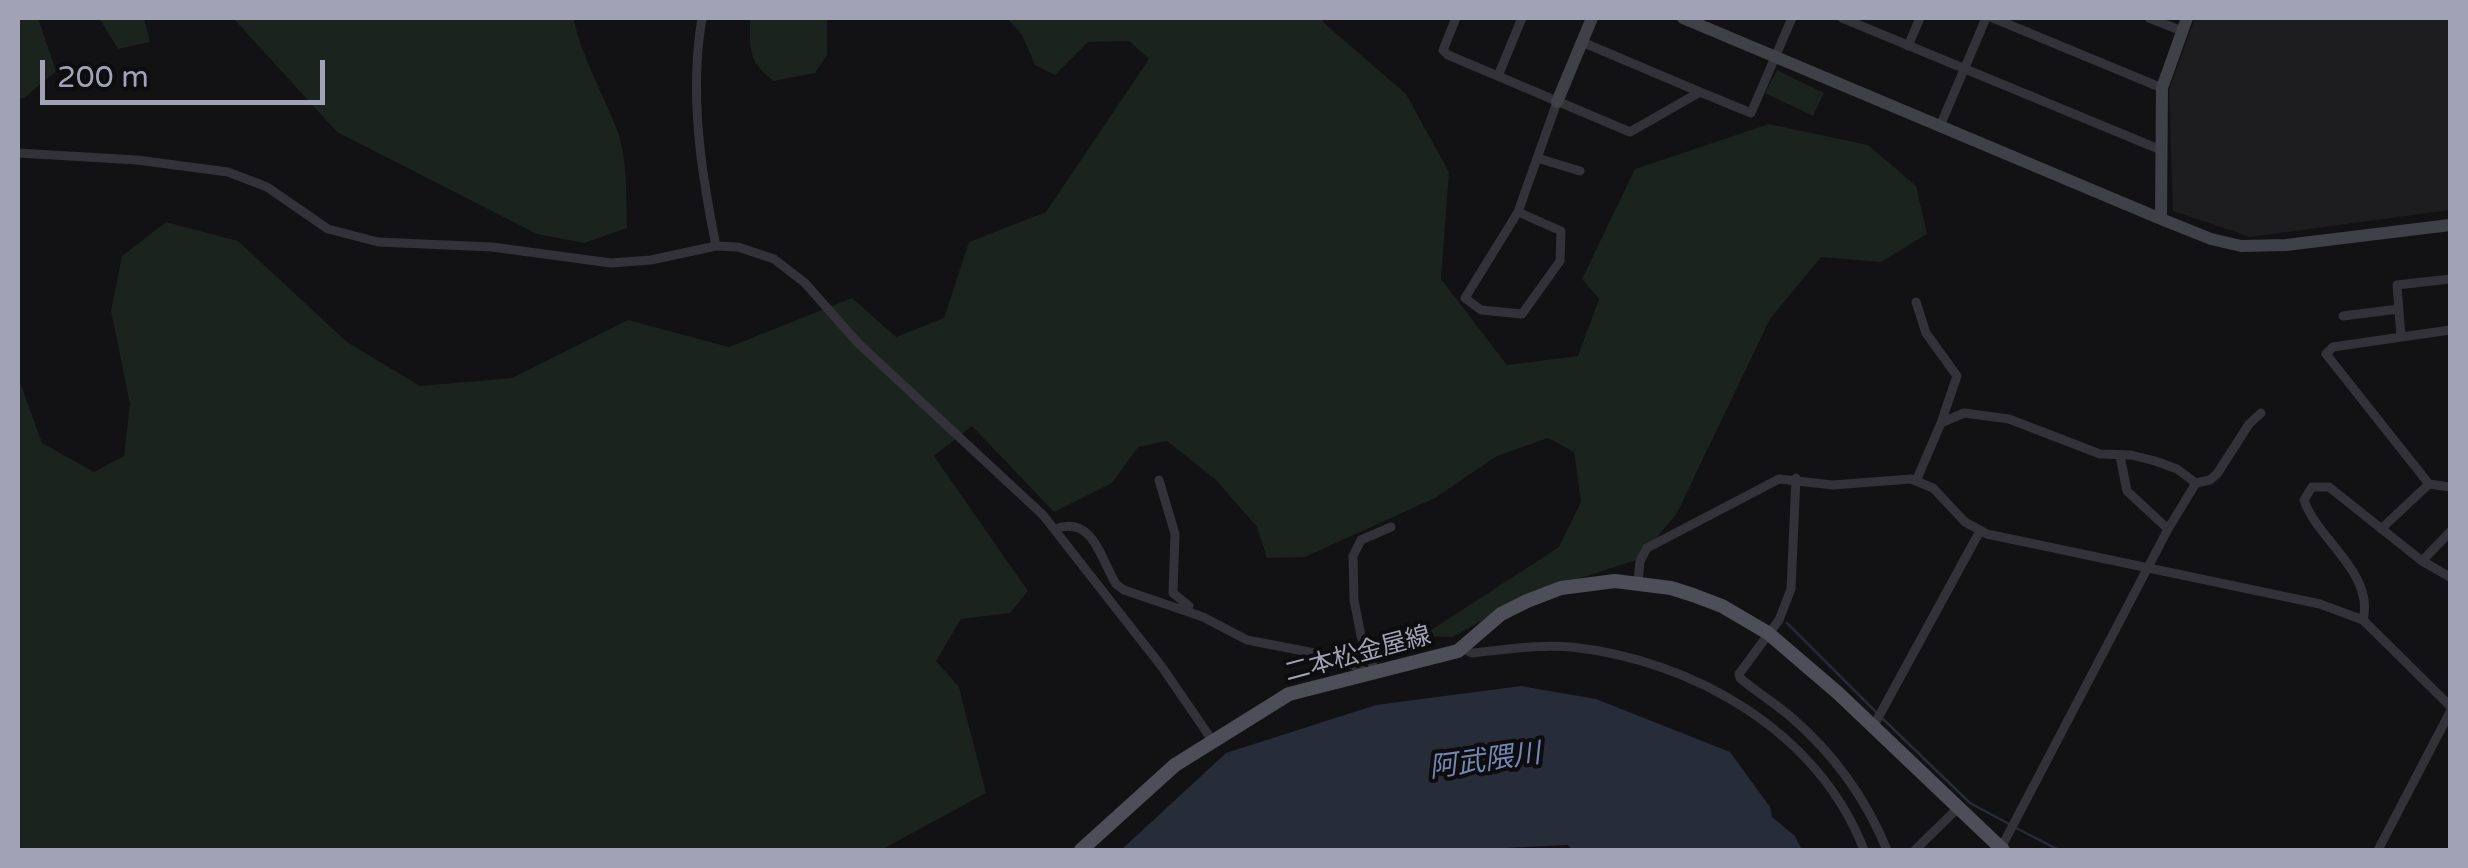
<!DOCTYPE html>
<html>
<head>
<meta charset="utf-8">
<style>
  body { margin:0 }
  #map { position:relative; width:2468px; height:868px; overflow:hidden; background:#121113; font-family:"Varela Round",sans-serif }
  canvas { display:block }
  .frame { position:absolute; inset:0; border:20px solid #a1a2b5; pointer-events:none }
  .scale { position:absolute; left:40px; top:60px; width:285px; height:45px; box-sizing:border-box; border:5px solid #a1a2b5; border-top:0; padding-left:12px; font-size:30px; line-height:35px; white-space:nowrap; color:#a1a2b5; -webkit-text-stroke:8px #0d0c0e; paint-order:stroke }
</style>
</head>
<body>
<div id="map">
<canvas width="2468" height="868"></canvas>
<div class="frame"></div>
<div class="scale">200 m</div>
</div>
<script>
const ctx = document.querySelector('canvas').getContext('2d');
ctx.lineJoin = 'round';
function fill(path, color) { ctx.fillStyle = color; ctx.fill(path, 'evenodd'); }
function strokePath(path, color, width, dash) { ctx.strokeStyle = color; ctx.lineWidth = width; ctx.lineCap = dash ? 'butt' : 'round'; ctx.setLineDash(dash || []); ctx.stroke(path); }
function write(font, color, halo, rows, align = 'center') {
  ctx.font = font + ' "Varela Round","Noto Sans JP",sans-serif'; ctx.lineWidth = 8; ctx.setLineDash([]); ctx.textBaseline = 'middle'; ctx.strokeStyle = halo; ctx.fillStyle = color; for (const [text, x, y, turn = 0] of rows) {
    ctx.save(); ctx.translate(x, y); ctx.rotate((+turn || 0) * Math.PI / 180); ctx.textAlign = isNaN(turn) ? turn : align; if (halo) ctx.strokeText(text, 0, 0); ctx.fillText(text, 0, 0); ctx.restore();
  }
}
const built = new Path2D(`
  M2195 18H2450V210L2250 237 2173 211 2169 89Z`);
const green = new Path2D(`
  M18 18H38L56 71 24 98H18Z
  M99 18H144L150 42 118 49Z
  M233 18H573C582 57 601 90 616 127 628 158 626 195 627 228L584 243 537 234 337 132Z
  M750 18H827V55L815 73 774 81C747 62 750 47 750 18Z
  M1007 18H1322L1324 23 1406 94 1449 172 1441 279 1507 365 1578 356 1599 299 1582 279 1635 169 1769 124 1868 145 1916 186 1927 234 1881 262 1821 257 1770 319 1677 513 1639 559 1526 596 1453 637 1422 636 1559 547 1581 502 1574 452 1548 438 1497 456 1435 498 1305 557 1267 558 1257 527 1216 480 1167 441 1138 447 1112 483 1054 512 972 426 934 456 1028 591 1010 613 961 619 936 661 959 687 986 793 881 850H18V377L42 443 94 472 124 456 130 404 111 311 122 256 166 222 238 241 347 342 420 386 512 378 628 320 729 347 852 298 896 337 944 318 969 242 1046 212 1149 59 1129 41 1088 42 1055 75 1035 65 1022 35Z
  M1777 70 1824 93 1813 116 1765 93Z`);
const water = new Path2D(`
  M1521 686 1596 699 1730 752 1770 807 1772 817 1795 836 1802 850H1572L1568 845 1462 850H1121L1226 753 1376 705Z`);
const stream = new Path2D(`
  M1787 623 1876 712
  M1882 718 1970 803 2009 824
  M2016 828 2059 850`);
const street = new Path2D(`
  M702 18C689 94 701 171 716 246
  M1456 18 1443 50 1448 55 1630 132 1700 92 1751 113 1792 18
  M1842 18 2161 150
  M1993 18 2162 88
  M2149 18 2182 31
  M1582 42 1700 92
  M1908 46 1920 18
  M1498 76 1522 18
  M1940 126 1986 18
  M18 153 137 160 228 172 267 187 328 229 378 242 492 247 611 263 651 260 716 246 738 247 774 259 805 283 858 343 1043 515 1162 667 1212 740
  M1537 158 1580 171
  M1518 212 1561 231 1560 261 1522 314 1481 310 1465 298 1518 212 1557 102
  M1916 302 1926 333 1957 376 1941 423
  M2343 316 2399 309
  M2450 330 2333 347 2326 354 2429 484 2450 487
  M2401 337 2397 285 2450 279
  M2120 456 2127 491 2168 529
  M1796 478 1791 589 1779 620 1739 674 1740 678C1756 692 1775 703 1791 717 1833 753 1866 799 1887 850
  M1159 480 1175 534 1173 593 1189 606
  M1916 481 1941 423 1964 413 2009 419 2100 454 2131 455 2155 461 2177 469 2196 483 2168 529 2001 848
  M2196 483 2210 480 2217 474 2249 424 2261 413
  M1055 529C1093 515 1100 558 1116 584L1124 590 1203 617 1247 640 1325 655 1346 661 1367 673
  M2381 529 2429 484
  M2422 561 2450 532
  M1638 583 1640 561 1647 548 1779 479 1833 485 1911 479 1933 488 1965 522 1987 534 2320 604 2363 620 2450 706
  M2363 620C2375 573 2316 538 2304 500L2312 487H2329L2422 561 2450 577
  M1461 648 1472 653C1505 650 1539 644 1571 647 1693 660 1818 731 1864 850
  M1375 671 1361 636 1354 600 1353 556 1361 540 1391 527
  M1873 727 1980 531
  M1915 850 1958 808
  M2378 850 2450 712`);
const secondary = new Path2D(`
  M1683 18 2161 219 2211 239 2241 246 2286 245 2450 225
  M1557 102 1592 18
  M2161 219 2162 88 2187 18`);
const primary = new Path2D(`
  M1081 850 1175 765 1289 694 1458 651 1501 614 1527 601 1561 588 1615 581 1671 588 1693 595 1722 606 1768 633 1838 693 2003 850`);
const streetNames = [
  ["二本松金屋線",1358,655,-15]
];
const waterNames = [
  ["阿武隈川",1485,762,-8]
];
fill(built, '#1d1d20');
fill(green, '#1b231e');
fill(water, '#262c38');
strokePath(stream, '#262c38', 2.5);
strokePath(street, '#323238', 9);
strokePath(secondary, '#404048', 12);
strokePath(primary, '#4e4e58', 14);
write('25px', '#a1a2b5', '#0d0c0e', streetNames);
write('italic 28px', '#7487b4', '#0d0c0e', waterNames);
</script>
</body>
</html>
